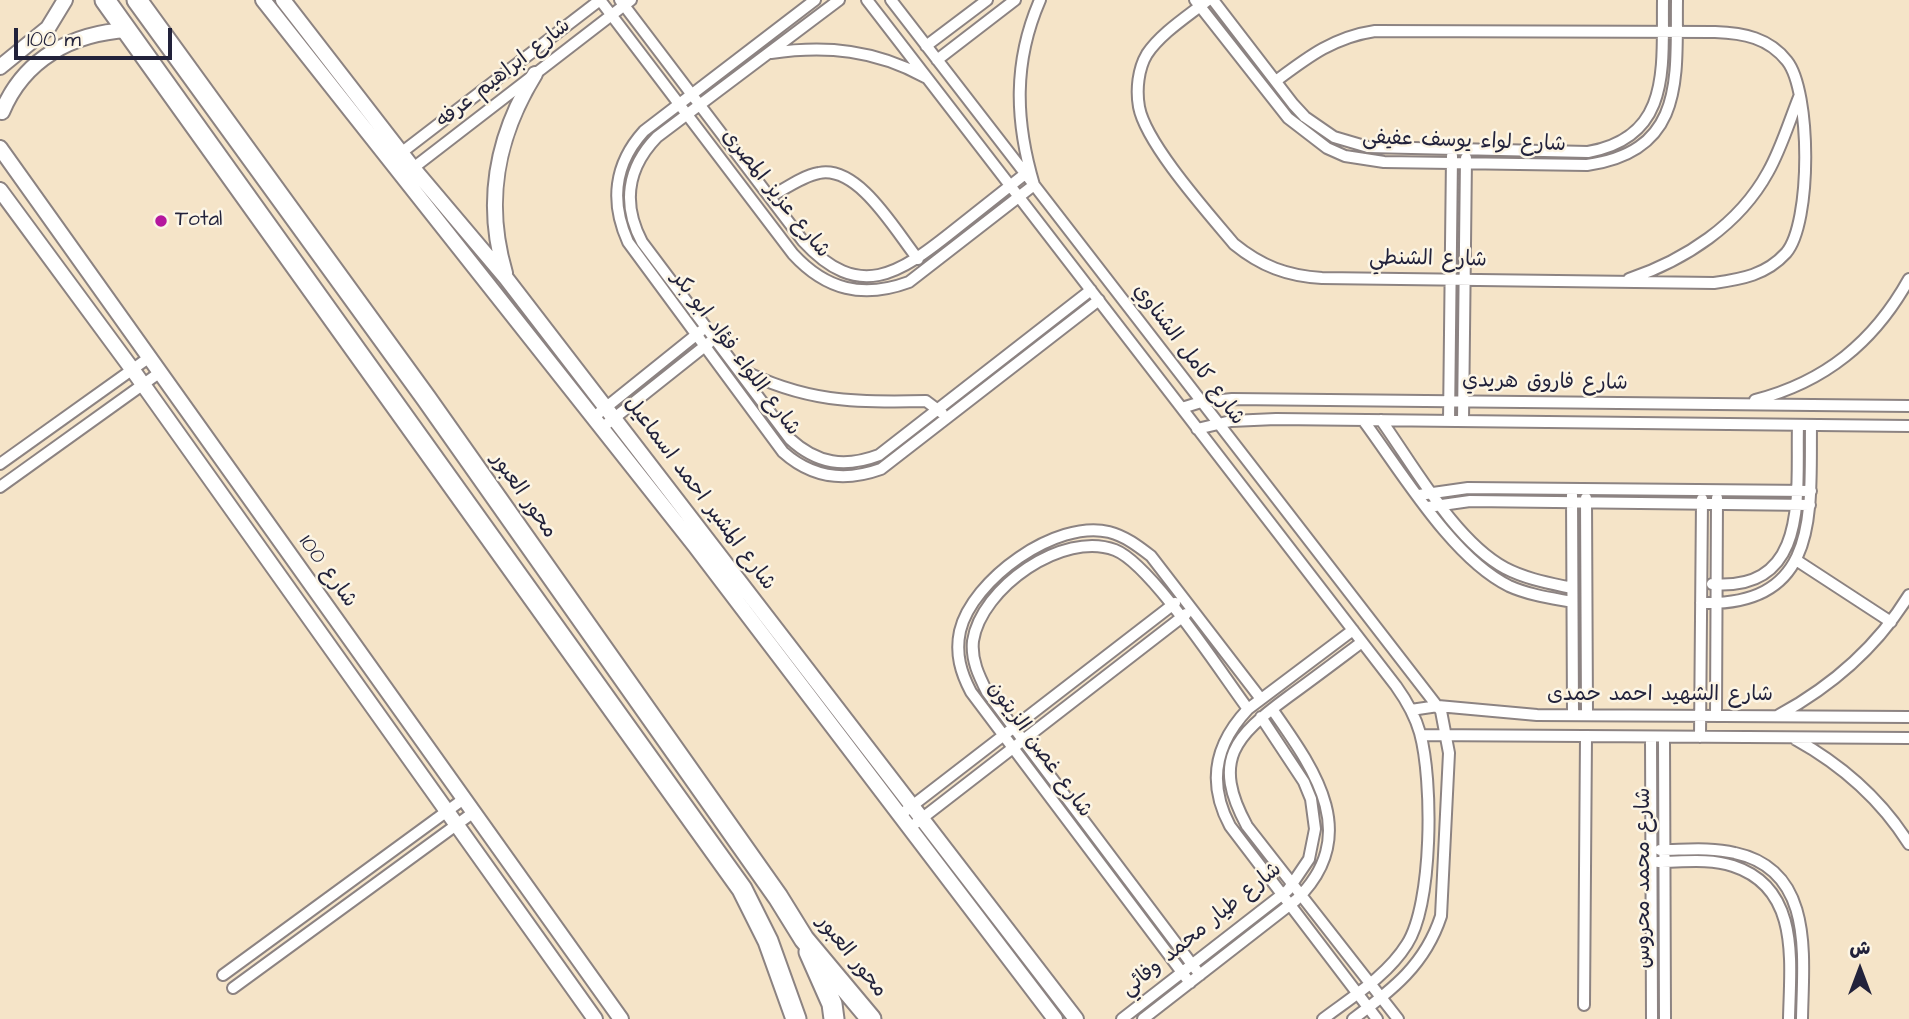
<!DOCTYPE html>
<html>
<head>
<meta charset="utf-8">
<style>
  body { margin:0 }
  #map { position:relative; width:1909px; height:1019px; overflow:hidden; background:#f5e4c8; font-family:"Architects Daughter","Playpen Sans Arabic",sans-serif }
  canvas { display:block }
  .north { position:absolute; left:1825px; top:935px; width:70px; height:70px; -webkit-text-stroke:5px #fcf5e5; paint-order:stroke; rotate:0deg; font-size:19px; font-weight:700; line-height:28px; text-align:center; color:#22223b }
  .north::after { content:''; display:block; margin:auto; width:24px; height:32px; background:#22223b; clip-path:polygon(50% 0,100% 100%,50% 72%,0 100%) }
  .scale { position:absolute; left:14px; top:28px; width:158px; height:32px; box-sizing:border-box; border:4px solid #22223b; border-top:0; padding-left:9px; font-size:21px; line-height:24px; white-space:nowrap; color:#22223b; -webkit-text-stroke:5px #fcf5e5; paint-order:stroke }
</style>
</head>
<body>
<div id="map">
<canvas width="1909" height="1019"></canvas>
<div class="north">ش</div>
<div class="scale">100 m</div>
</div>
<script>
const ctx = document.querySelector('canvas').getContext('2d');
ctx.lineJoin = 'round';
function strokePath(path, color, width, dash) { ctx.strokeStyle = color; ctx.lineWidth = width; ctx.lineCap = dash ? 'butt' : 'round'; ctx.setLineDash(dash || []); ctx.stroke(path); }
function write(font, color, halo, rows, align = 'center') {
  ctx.font = font + ' "Architects Daughter","Playpen Sans Arabic",sans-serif'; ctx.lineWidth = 5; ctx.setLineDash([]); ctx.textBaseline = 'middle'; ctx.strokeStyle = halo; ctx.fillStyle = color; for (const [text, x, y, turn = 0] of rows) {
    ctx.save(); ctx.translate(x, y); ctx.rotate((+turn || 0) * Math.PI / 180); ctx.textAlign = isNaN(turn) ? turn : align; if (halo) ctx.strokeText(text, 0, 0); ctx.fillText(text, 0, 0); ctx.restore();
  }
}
const minor = new Path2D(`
  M600 0 793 254C826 290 863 299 909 282L1034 185C1015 121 1013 62 1040 0
  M620 0 803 241C859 302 899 274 953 231 977 212 1001 193 1025 174
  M815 0 644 131C614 164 610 202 628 242L783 452C812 478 845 482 881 469L1099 300
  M839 0 657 137C627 168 622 204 642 242L790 439C817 464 845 468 879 455L1091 290
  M867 0 1396 686C1406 700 1415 715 1420 733 1433 780 1433 903 1407 944 1387 976 1352 997 1323 1019
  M891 0 1441 711 1449 753 1441 916C1425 965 1393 989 1353 1019
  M1195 0 1288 118 1327 148 1345 156 1384 162 1587 165C1686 151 1676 77 1677 0
  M1208 0C1188 16 1161 33 1147 54 1138 69 1136 90 1139 107 1146 144 1209 214 1234 244 1261 266 1287 276 1322 278L1714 283C1742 279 1766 275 1786 253 1812 223 1811 91 1787 61 1769 38 1744 33 1715 32L1375 31C1334 37 1308 57 1276 81
  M1213 0 1293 104 1305 117 1334 137 1368 147 1588 152C1672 137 1662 67 1663 0
  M926 46 987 0
  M771 53C827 45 875 50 925 77
  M937 60 1015 0
  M397 156 600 0
  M408 172 631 0
  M770 197C785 189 802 176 819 173 859 165 896 232 918 259
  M1629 279C1685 260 1739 225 1768 172 1781 149 1789 122 1799 97
  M738 368C804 402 854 403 926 401L942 413
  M1755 400C1825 382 1874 342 1909 279
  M1182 408 1201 402 1232 399 1909 406
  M594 417 701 331
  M1363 420C1401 471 1452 558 1509 586 1529 595 1551 598 1572 602
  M1381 420C1414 466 1455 541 1505 568 1526 579 1549 583 1572 588
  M1449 421 1452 156
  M1463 421 1466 158
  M603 427 710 342
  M1197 429 1231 421 1276 419 1909 426
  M0 464 147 359
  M0 487 159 373
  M1419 495 1468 488 1811 491
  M1572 495 1573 715
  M1586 498 1587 715
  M1428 507 1470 501 1810 505
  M1796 560 1891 622
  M1712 584C1811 592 1796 491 1798 425
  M1701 603C1821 607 1810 512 1811 425
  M1353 630 1248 709C1215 744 1207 783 1230 826L1377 1019
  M1362 642C1338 660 1313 679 1288 697 1235 736 1211 760 1247 826L1398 1019
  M1411 710 1438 706 1537 715 1909 717
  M1779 715C1832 686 1877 647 1909 595
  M1716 716 1717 498
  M1421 735 1909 738
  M1651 737 1652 1019
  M1664 737 1665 1019
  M1700 737 1702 499
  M1795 739C1842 765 1880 798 1909 844
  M899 816 1175 603
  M916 823 1186 614
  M1660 850C1685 850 1710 847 1735 853 1815 870 1803 957 1802 1019
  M1658 862C1682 862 1709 858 1733 866 1801 888 1790 963 1789 1019
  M223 975 465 798
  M1200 975 987 692C979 676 971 660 973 641 981 588 1063 530 1115 550 1151 564 1222 674 1248 709
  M1190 983 971 692C961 673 955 654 960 631 972 580 1056 519 1109 532 1125 536 1138 546 1151 556L1261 699
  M233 988 474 812
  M1584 1005 1586 736
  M1122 1019 1288 890 1309 859 1315 829 1311 799 1304 782 1261 717
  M1143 1019 1296 900C1363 835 1314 769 1272 709`);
const tertiary = new Path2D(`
  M263 0 695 546 1055 1019
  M283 0 413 168 506 278 1076 1019
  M0 67 48 28 65 0
  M2 112C24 59 72 33 128 30
  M0 148 621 1019
  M0 190 132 369 595 1019
  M505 273C484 202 496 137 535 74`);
const trunk = new Path2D(`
  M105 0 742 889 768 941 796 1019
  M137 0 426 398 778 897 804 939 871 1019
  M809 952 832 1004 834 1019`);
const markers = [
  [161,221,7,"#b5179e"]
];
const streetNames = [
  ["شارع ابراهيم عرفه",504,74,-38],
  ["شارع لواء يوسف عفيفى",1464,142,2],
  ["شارع عزيز المصرى",775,194,51],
  ["شارع الشنطي",1428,260,1],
  ["شارع اللواء فؤاد ابو بكر",735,354,53],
  ["شارع كامل الشناوي",1188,355,53],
  ["شارع فاروق هريدي",1545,383,1],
  ["شارع المشير احمد اسماعيل",699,494,53],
  ["محور العبور",523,496,55],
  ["شارع 100",327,572,54],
  ["شارع الشهيد احمد حمدى",1660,696],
  ["شارع غصن الزيتون",1039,750,54],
  ["شارع محمد محروس",1645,878,-90],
  ["شارع طيار محمد وفائي",1202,930,-39],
  ["محور العبور",851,957,51]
];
const poiNames = [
  ["Total",175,221]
];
strokePath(minor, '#8c8382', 14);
strokePath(tertiary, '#8c8382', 18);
strokePath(trunk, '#8c8382', 23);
strokePath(minor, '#fff', 10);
strokePath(tertiary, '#fff', 14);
strokePath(trunk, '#fff', 19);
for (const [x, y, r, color] of markers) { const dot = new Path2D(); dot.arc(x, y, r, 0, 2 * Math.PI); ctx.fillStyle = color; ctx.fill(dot); strokePath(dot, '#fcf5e5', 2.5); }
write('21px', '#22223b', '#fcf5e5', streetNames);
write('21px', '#22223b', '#fcf5e5', poiNames, 'left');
</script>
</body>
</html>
